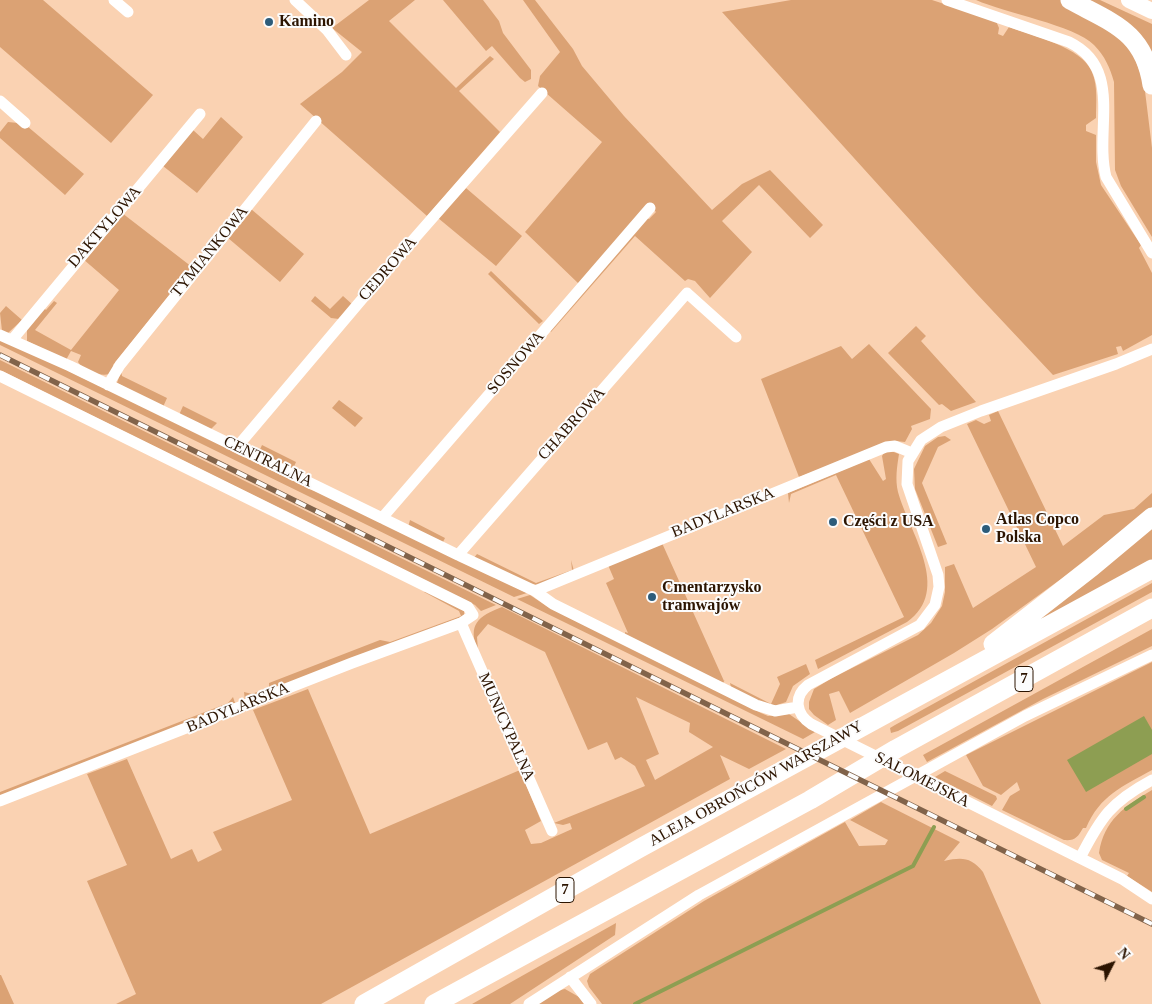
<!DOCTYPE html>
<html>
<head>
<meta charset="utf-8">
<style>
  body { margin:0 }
  #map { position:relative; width:1152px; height:1004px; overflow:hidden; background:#fad2b2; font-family:"Times New Roman",serif }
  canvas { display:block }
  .north { position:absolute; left:1087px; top:939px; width:50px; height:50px; -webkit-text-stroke:4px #fcfcfc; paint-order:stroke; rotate:49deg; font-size:14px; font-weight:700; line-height:20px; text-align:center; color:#2c1400 }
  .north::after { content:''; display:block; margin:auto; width:18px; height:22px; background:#2c1400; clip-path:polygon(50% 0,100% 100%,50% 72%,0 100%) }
</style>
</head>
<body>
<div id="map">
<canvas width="1152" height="1004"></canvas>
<div class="north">N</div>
</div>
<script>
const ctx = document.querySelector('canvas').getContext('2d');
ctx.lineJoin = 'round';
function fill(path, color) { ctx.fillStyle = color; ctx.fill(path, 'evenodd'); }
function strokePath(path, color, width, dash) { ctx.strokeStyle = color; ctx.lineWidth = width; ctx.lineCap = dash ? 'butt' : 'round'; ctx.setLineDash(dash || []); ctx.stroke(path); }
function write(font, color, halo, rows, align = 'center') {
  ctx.font = font + ' "Times New Roman",serif'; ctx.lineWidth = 4; ctx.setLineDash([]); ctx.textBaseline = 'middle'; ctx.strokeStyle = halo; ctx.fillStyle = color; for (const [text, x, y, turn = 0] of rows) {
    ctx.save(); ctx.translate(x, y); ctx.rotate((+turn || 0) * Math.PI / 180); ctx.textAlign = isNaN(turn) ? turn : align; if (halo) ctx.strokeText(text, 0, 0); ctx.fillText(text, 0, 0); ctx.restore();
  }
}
const green = new Path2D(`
  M0 0H43L153 95 111 143 0 47Z
  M369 0H415L389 21 456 88 490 56 494 59 459 91 500 132 427 216 300 104 342 72 362 52 332 28Z
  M443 0H483L499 21 503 33 531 70V79L525 82 520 78 492 46 486 51Z
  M523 0H535L573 49 582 66 624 116 712 210 742 184 770 170 823 225 810 238 759 185 722 221 752 252 710 298 695 281 688 279 685 281 635 236 551 332 549 330 647 218 649 219 656 212 648 204 579 284 525 232 602 142 538 86 540 76 560 52Z
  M791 0H932L996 21 999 28 998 34 1003 36 1009 27C1033 36 1082 47 1092 72 1098 86 1096 103 1096 118L1086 125V131L1096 135V162L1101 185 1141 245 1139 248 1152 273V335L1123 351 1121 346 1116 347 1118 354 1053 375 976 293 722 12Z
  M976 0H1062L1106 24 1133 53 1144 83 1152 148V237L1121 186 1115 170 1114 82C1110 68 1105 56 1094 45 1074 25 1005 13 976 0Z
  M1085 0H1100L1152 24V55Z
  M221 117 243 137 197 193 163 166 193 130 203 139Z
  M8 122 18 123 25 129 27 126 84 174 65 195 0 138V132Z
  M466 188 522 236 496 266 438 218Z
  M251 209 304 254 280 282 228 238Z
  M122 213 192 267 113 365 114 367 109 374C100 377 83 370 78 362L81 355 71 351 66 360 27 341V328L43 307 46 310 54 301 57 303 35 330 71 350 119 290 83 259Z
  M491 271 543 321 539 324 488 274Z
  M315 296 330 309 343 296 353 305 339 319 331 318 311 301Z
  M6 306 22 320 8 333 2 331 0 313Z
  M916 326 926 336 921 341 976 402 951 411 942 404 939 405 888 353Z
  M0 338 268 467 309 489 329 496 527 593 514 597 0 345Z
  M869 344 931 409 930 419 911 426 912 429 905 442 896 441 799 477 761 379 841 346 852 359Z
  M0 360 496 605 481 611 475 605 0 370Z
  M121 371 122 376 167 398 163 407 117 383Z
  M339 400 363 418 355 427 332 408Z
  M183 406 217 423 210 430 179 415Z
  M998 411 1063 546 1104 515 1134 509 1152 493V507L1061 579 992 629 954 653 850 713 839 691 829 694 836 720 828 725 814 715 809 709V702L814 689 832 678 918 635 931 623 942 606 945 592V567L954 564 973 608 1036 567 967 424 976 420 984 424 991 421 989 415Z
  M945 436 951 440 938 447 922 483 947 544 938 547 915 489 914 469 925 446 938 437Z
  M262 445 296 462 292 471 258 454Z
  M891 451 899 454C897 467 895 479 898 492 909 532 953 590 907 622L818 669 815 660 904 617 836 475 791 494 789 503 788 493 869 459 883 481 886 479 882 456 884 453Z
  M410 520 445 538 443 542 408 527Z
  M1152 526V561L1041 621 1040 618Z
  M662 543 724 681 725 680 723 683 625 635V632L628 633 606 583 614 579 608 565Z
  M477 554 536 583 572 570 571 560 574 571 539 585 531 584 473 559Z
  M1152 583V592L898 731 891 733 890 728 895 725Z
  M426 591 464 611V616L245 701 244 692 252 694 269 687V683L380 640 390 642 461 616 459 611 424 592Z
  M530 595 548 607 761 713 768 716 789 714 815 732 803 739 517 599Z
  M502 607 786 749 749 769 720 755 730 779 321 1004H116L136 994 87 881 127 865 87 774 127 759 171 859 192 849 198 862 222 850 213 832 292 800 253 710 308 689 370 834 520 770 541 821 525 830 531 844 541 843 572 829 570 823 563 825 554 823 645 786 635 766 621 757 615 760 607 742 588 750 545 652 488 624 477 637 478 651C467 625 478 616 502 607ZM636 697 690 723 689 732 713 747 655 780 646 760 659 754Z
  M1152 629V646L1043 699 927 762 923 755Z
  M1152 662V770C1122 787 1100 795 1086 828H1083C1078 837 1075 841 1064 840L1002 810 1010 796 1020 790 1017 782 1001 795 983 786 966 755Z
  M806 664 810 674 793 686 786 702 777 705V707H769L731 687 730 683 771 704 780 684 777 677Z
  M233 697 235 703 0 797V792L228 703Z
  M945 771 996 796 997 799 992 806 935 777Z
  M1152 790V892L1127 876 1129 873 1102 860 1099 853C1104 820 1125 806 1152 790Z
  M881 802 960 842 944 861C962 857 971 857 983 872L1041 1004H602L589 987 587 981 590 974 704 901 845 822 859 846 885 845 888 840 850 820Z
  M616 923 615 935 510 1004H472Z
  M0 975H1L14 1004H0Z
  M565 989 579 997 584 1004H537L556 991Z`);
const water = new Path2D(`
  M1144 716 1152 730V754L1086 792 1067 760Z`);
const stream = new Path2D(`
  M1126 809 1144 797
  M635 1004 913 866 934 827`);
const street = new Path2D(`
  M114 0 128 12
  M295 0 327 30 346 55
  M947 0 1069 42C1124 69 1094 129 1106 177L1152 253
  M0 101 25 123
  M0 335 70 366 458 555 535 591 553 604 756 705 775 711 798 707
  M12 340 200 114
  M1152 349 1116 364 981 411 941 427 921 440 908 461 907 484 938 575 939 587 935 605 920 625 808 685C793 697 796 714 811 724L1122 879 1152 899
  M0 376 468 607 473 615 461 623 352 663 0 801
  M108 385 120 365 316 121
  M237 447 385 272 542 93
  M382 518 650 208
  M458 555 687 293 736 337
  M535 591 886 447 895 446 912 453
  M461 623 552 831
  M1080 858C1101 817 1111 802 1152 780
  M570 977 591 1004
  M529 1004 699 895 1025 716 1152 655`);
const secondary = new Path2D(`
  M1129 0 1152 11`);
const primary = new Path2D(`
  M1070 0C1112 23 1144 31 1152 85
  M993 644 1092 567 1152 517
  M364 1004 640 848 1152 569
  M434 1004 810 800 896 749 1152 608`);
const rail = new Path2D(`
  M0 355 1152 924`);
const markers = [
  [269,22,5,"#2d5c7a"],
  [833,522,5,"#2d5c7a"],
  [986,529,5,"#2d5c7a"],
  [652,597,5,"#2d5c7a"]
];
const shields = [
  [1024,679,18],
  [565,890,18]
];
const shieldNames = [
  ["7",1024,679],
  ["7",565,890]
];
const poiNames = [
  ["Kamino",279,22],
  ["Atlas Copco",996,520],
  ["Polska",996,538],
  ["Części z USA",843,522],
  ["Cmentarzysko",662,588],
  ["tramwajów",662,606]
];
const streetNames = [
  ["DAKTYLOWA",105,227,-49],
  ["TYMIANKOWA",210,252,-51],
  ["CEDROWA",388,269,-49],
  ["SOSNOWA",516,363,-49],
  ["CHABROWA",572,424,-48],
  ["CENTRALNA",268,462,26],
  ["BADYLARSKA",723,513,-22],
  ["BADYLARSKA",238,708,-22],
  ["MUNICYPALNA",506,727,66],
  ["SALOMEJSKA",922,780,27],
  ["ALEJA OBROŃCÓW WARSZAWY",756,784,-29]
];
fill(green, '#dba274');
fill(water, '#8d9e52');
strokePath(stream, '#8d9e52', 4);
strokePath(street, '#fff', 11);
strokePath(secondary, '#fff', 16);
strokePath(primary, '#fff', 19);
strokePath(rail, '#81634a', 5.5);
strokePath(rail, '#fcfcfc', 4, [11]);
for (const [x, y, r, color] of markers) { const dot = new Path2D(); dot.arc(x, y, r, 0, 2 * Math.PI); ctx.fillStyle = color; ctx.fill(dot); strokePath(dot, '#fcfcfc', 2); }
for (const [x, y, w] of shields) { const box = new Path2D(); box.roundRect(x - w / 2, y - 12.5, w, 25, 4); ctx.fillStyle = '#fcfcfc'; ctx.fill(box); strokePath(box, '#2c1400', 1); }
write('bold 15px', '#2c1400', null, shieldNames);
write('bold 16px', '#2c1400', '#fcfcfc', poiNames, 'left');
write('16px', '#2c1400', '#fcfcfc', streetNames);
</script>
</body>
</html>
